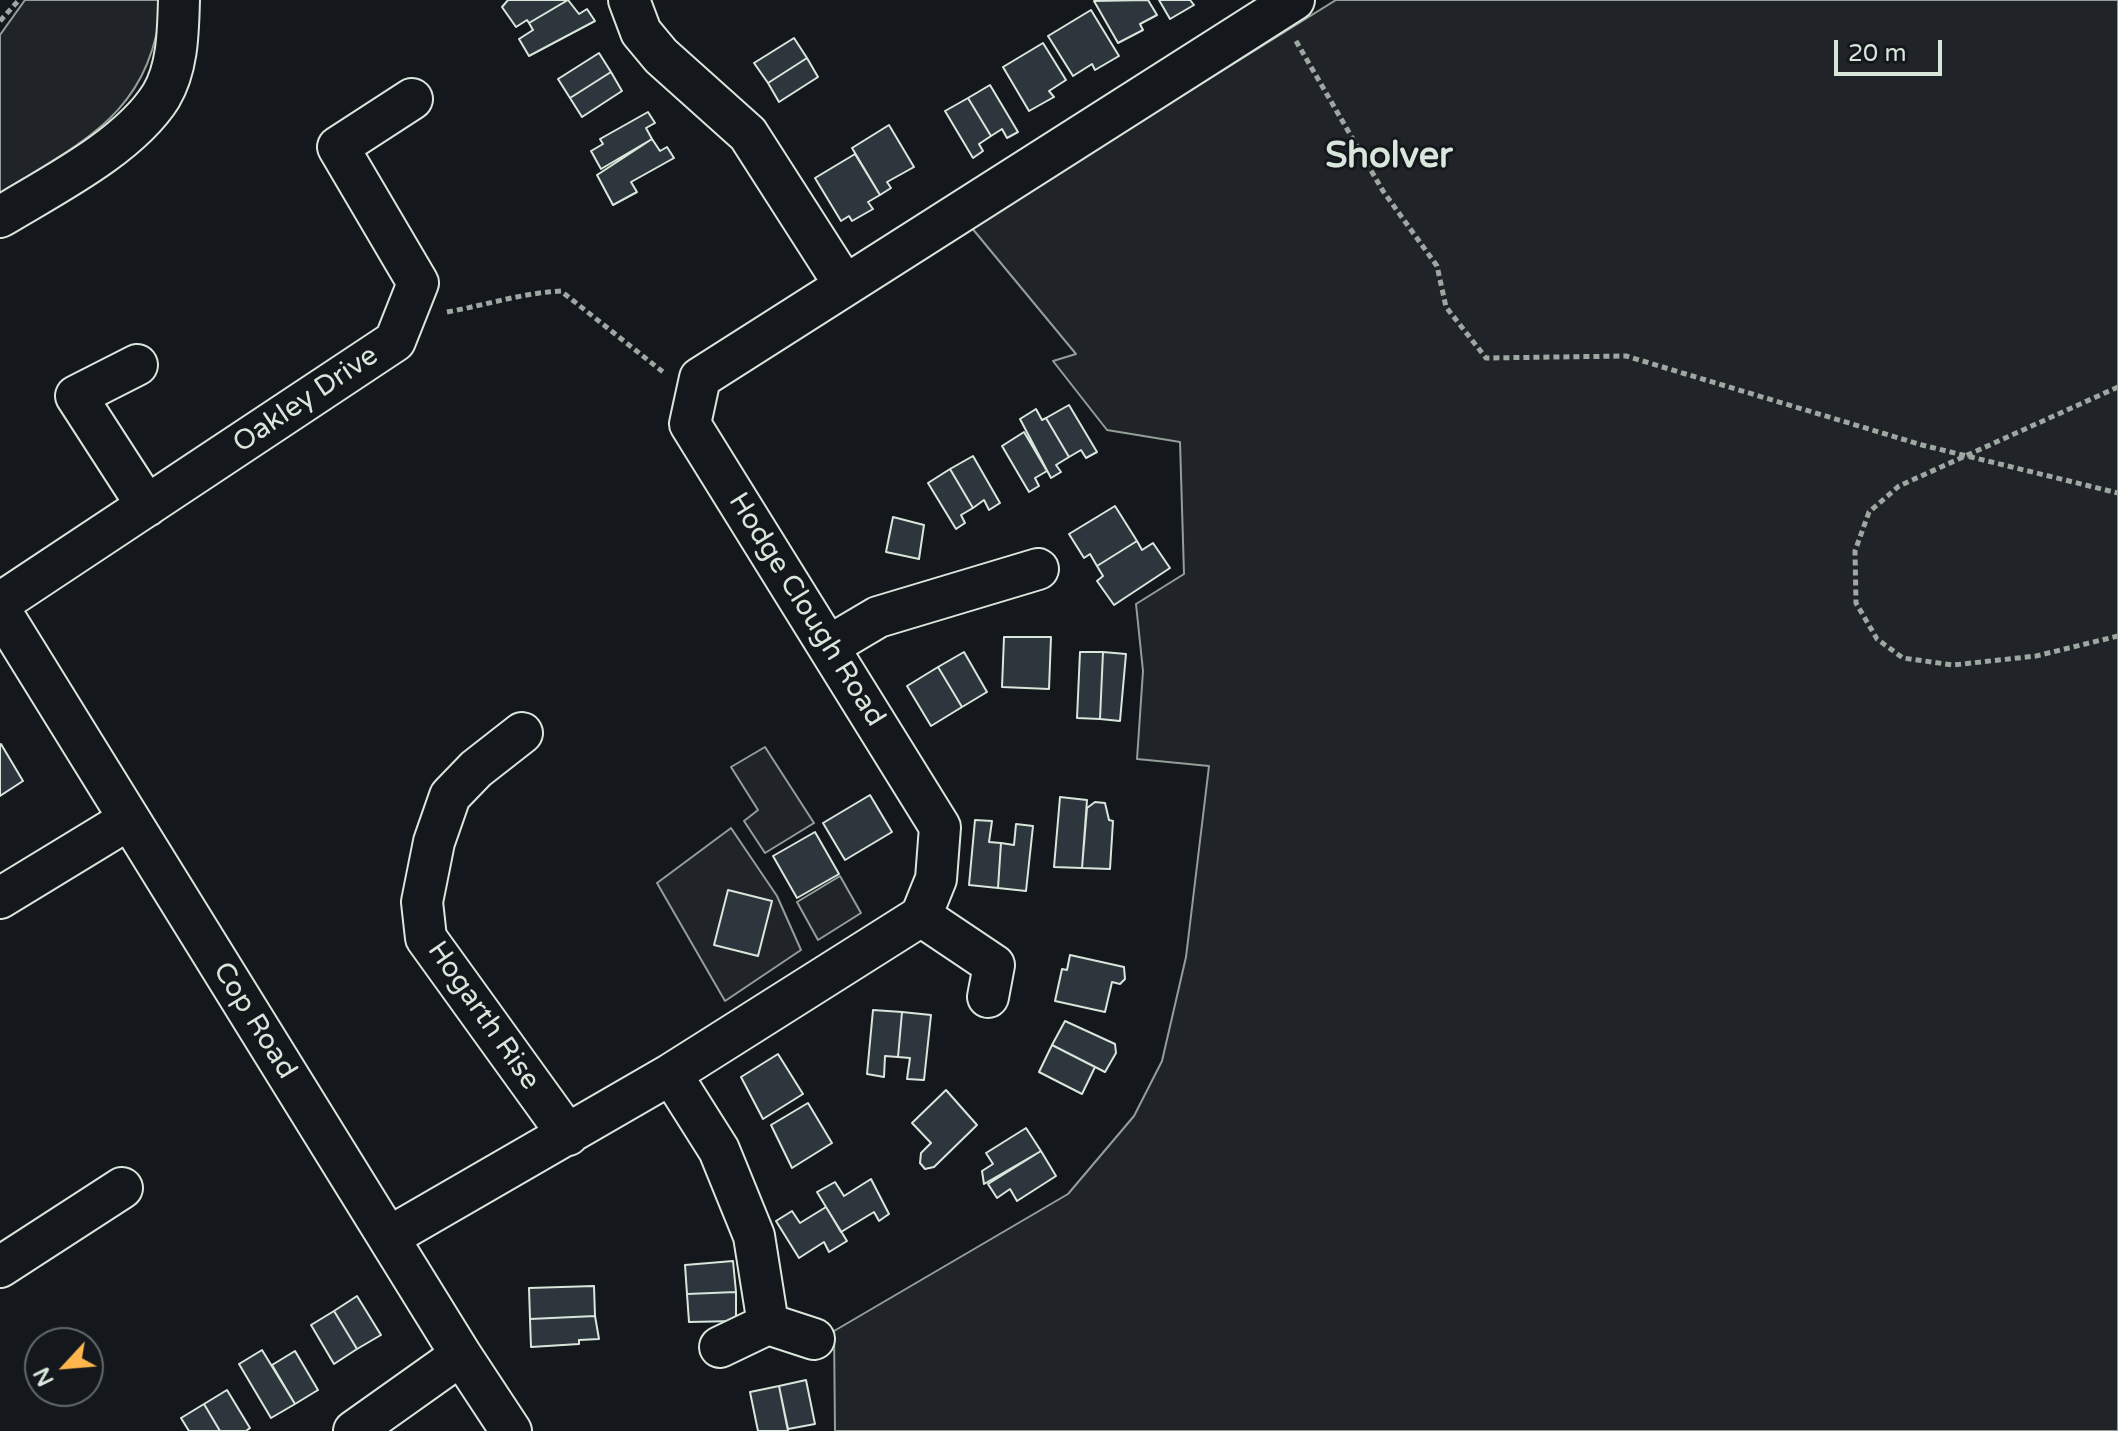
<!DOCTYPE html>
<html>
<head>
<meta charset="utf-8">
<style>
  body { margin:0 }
  #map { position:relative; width:2118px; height:1431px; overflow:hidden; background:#14181c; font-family:"Varela Round",sans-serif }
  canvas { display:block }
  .north { position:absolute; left:24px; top:1327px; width:80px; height:80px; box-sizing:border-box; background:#14181c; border:2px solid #626a69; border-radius:50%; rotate:244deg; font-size:22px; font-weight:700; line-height:32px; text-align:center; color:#d8e6dc }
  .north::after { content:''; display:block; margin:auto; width:28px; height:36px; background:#ffb74d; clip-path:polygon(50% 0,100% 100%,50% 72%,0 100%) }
  .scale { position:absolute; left:1834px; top:40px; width:108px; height:36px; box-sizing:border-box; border:4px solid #d8e6dc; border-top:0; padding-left:10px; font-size:24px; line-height:28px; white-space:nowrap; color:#d8e6dc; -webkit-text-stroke:6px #14181c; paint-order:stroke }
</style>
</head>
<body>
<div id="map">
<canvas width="2118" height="1431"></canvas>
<div class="north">N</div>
<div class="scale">20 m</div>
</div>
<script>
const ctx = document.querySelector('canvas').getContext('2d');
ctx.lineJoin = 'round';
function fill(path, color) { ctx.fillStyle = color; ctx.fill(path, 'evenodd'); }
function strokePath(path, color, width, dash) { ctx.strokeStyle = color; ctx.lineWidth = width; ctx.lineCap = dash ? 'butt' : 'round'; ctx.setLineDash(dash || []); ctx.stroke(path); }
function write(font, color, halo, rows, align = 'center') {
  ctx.font = font + ' "Varela Round",sans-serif'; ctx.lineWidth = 6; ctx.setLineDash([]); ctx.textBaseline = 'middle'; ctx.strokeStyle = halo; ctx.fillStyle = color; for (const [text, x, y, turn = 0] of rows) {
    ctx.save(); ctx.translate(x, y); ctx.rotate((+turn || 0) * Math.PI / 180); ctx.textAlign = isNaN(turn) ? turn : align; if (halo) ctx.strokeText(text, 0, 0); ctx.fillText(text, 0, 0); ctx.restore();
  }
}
const green = new Path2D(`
  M25 0H162C151 113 87 139 0 193V35Z
  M1336 0H2118V1431H835L834 1331 1068 1194 1134 1116 1162 1061 1186 957 1209 766 1137 759 1143 671 1136 604 1184 574 1180 442 1107 430 1053 361 1076 354 971 227Z
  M765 747 814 823 765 853 744 821 758 810 731 767Z
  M731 828 777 896 801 950 725 1001 657 883Z
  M840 876 861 913 818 940 797 902Z`);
const building = new Path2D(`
  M508 0H568L529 23 527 20 516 27 502 7Z
  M568 0 579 14 587 9 595 21 529 56 519 39 533 30 529 23Z
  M1148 0 1157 15 1140 24 1143 30 1118 43 1094 1Z
  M1159 0H1190L1194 5 1170 19Z
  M1091 10 1119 56 1095 70 1092 64 1073 76 1048 36Z
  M794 38 807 58 768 83 754 63Z
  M1043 43 1066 80 1049 91 1054 97 1029 111 1003 67Z
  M599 53 611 72 570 98 558 79Z
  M807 58 818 77 779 102 768 83Z
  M611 72 622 91 582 117 570 98Z
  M990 85 1018 132 1007 138 1002 129 991 136 968 98Z
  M968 98 991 136 979 144 983 151 973 158 945 111Z
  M648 112 655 123 646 128 652 139 601 169 591 151 603 144 600 139Z
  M889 125 914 167 887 182 891 188 880 195 852 148Z
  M652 139 660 151 667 147 674 158 631 182 637 192 613 205 597 175Z
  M855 154 880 195 868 202 873 209 852 221 849 216 841 221 815 178Z
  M1069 405 1097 452 1086 458 1081 450 1069 457 1046 418Z
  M1036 409 1042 420 1046 418 1069 457 1056 465 1061 472 1051 478 1020 419Z
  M1024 432 1047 471 1035 478 1039 486 1029 492 1002 446Z
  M973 456 1000 503 989 510 984 500 973 508 950 469Z
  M950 469 973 508 961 515 965 523 956 529 928 483Z
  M1115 506 1137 541 1097 566 1090 554 1084 558 1069 534Z
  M893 517 924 525 919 559 886 552Z
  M1137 541 1142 550 1153 543 1170 568 1114 605 1097 581 1103 576 1097 566Z
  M1004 637H1051L1049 689 1002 687Z
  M964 652 987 692 962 707 938 667Z
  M1080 652H1103L1100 719 1077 718Z
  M1103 652 1126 654 1120 721 1100 719Z
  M938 667 962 707 931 726 907 686Z
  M1 744 23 781 0 796V745Z
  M870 795 892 832 845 860 823 823Z
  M1060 797 1087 800 1082 868 1054 867Z
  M1095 802 1105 803 1109 820 1113 821 1110 869 1082 868 1087 808Z
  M975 820 992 821 989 842 1001 843 998 888 969 885Z
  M1016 824 1033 826 1026 891 998 888 1001 843 1014 845Z
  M815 832 839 874 797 898 773 856Z
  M728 890 772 901 758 956 714 945Z
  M1070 955 1124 967 1125 979 1120 984 1112 982 1105 1012 1055 1001 1062 969 1067 970Z
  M873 1010 902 1012 898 1057 885 1056 884 1077 867 1074Z
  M902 1012 931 1015 924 1080 907 1079 910 1058 898 1057Z
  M1065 1021 1115 1044 1116 1053 1105 1072 1052 1045Z
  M1052 1045 1095 1067 1082 1094 1039 1072Z
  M778 1054 803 1094 763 1119 741 1077Z
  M946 1090 977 1125 934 1167 925 1169 920 1163 921 1153 931 1143 912 1123Z
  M808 1103 832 1143 792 1168 771 1125Z
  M1026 1128 1041 1151 984 1184 982 1171 993 1164 986 1153Z
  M1041 1151 1056 1176 1017 1201 1010 1189 997 1198 988 1184Z
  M871 1179 889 1214 879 1221 874 1212 841 1232 817 1192 835 1182 844 1196Z
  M826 1207 847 1241 829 1252 824 1242 799 1258 776 1221 792 1211 800 1223Z
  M733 1261 736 1292 687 1294 685 1265Z
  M594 1286 595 1316 530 1319 529 1288Z
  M736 1292V1321L689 1322 687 1294Z
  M357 1296 381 1335 357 1349 334 1311Z
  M334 1311 357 1349 334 1364 311 1325Z
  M595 1316 599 1339 579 1340V1344L531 1347 530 1319Z
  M262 1350 295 1404 271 1418 239 1364Z
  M295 1351 318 1390 295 1404 272 1365Z
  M806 1380 815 1424 788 1429 779 1386Z
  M779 1386 788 1431H758L750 1392Z
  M227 1390 250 1428 246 1431H220L204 1404Z
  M204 1404 220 1431H189L181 1418Z`);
const path = new Path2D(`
  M0 21 19 0
  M1296 41 1383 191 1437 266 1446 307 1486 358 1626 356 1922 445 2118 493
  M447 312C486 305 522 293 561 291L663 372
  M2118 387 1899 486 1869 512 1855 551 1856 603 1877 639 1903 658 1953 665 2036 656 2118 636`);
const minor = new Path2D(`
  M629 0 641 32 661 56 748 134 844 284
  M0 217C51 186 129 147 161 96 178 68 178 31 179 0
  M137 365 76 396 147 506
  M0 603 395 341 418 283 338 147 412 99
  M0 610 461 1355 511 1431
  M829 646 878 617 1038 569
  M522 733 476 769 450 796 434 842 422 902 426 938 568 1135
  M0 898 128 820
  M921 916 994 965 988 997
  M671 1074 719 1150 754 1236 768 1324
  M389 1237 671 1074 921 916 936 879 940 827 690 424 700 378 1294 0
  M0 1267 122 1188
  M720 1347 768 1324 814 1339
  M354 1431 461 1355`);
const streetNames = [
  ["Oakley Drive",306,400,-34],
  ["Hodge Clough Road",806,610,58],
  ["Hogarth Rise",483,1016,55],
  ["Cop Road",254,1021,58]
];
const districtNames = [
  ["Sholver",1389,158]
];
fill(green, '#202428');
strokePath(green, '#939e99', 2);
fill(building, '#2c363c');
strokePath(building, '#d8e6dc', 2);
strokePath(minor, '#d8e6dc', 44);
strokePath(path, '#9da8a2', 5, [6, 4]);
strokePath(minor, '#14181c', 40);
write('28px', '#d8e6dc', '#14181c', streetNames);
write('bold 36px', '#d8e6dc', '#14181c', districtNames);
</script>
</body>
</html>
